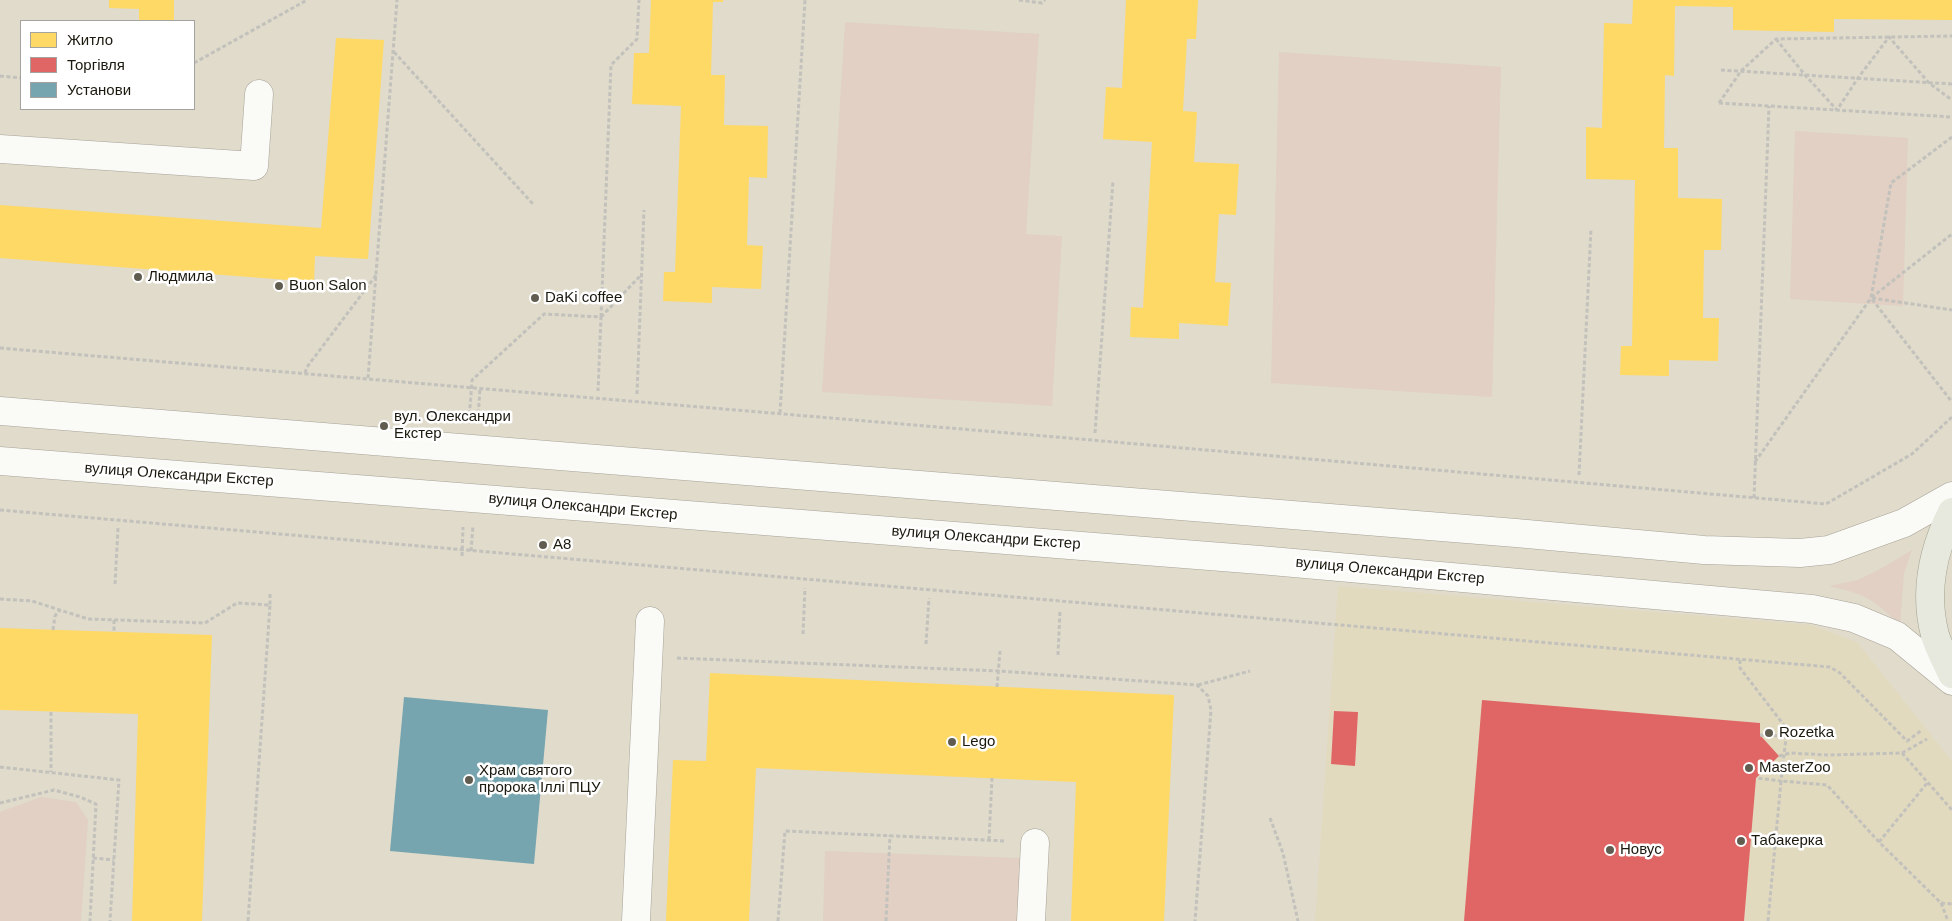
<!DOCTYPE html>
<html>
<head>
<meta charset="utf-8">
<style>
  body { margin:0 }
  #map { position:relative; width:1952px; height:921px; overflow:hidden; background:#e0dbcb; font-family:Helvetica,sans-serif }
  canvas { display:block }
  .legend { position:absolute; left:20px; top:20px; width:175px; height:90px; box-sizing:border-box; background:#fff; border:1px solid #a4a39f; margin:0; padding:6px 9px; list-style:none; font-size:15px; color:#1b180e }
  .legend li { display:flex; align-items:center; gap:10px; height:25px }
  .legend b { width:25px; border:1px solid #a4a39f }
</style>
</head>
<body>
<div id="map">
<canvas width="1952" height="921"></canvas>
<ul class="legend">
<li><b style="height:14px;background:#ffd966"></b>Житло</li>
<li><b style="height:14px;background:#e06666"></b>Торгівля</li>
<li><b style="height:14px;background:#76a5af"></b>Установи</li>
</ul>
</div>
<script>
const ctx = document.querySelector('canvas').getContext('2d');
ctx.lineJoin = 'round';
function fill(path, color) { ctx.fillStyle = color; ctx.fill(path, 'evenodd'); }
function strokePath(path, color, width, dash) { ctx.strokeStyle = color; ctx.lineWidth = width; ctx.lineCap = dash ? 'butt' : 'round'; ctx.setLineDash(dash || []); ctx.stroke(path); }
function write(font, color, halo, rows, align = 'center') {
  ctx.font = font + ' Helvetica,sans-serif'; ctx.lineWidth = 5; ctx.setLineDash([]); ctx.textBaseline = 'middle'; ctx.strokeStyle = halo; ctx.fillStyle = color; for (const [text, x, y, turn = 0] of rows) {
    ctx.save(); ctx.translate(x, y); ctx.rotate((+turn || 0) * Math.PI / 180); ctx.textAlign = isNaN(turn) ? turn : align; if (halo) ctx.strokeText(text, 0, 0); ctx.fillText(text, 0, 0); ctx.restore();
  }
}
const built = new Path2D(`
  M1338 586 1811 625 1857 642 1952 761V921H1315Z`);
const green = new Path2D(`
  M845 22 1039 34 1026 234 1062 236 1052 406 822 392Z
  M1279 52 1501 67 1492 397 1271 383Z
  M1795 131 1908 138 1903 306 1790 299Z
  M1912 550 1904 573 1900 626C1875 599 1864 594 1829 586L1858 580 1882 568Z
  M41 797 76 802 88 820 81 921H0V812Z
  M825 851 1021 858 1019 921H823Z`);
const homes = new Path2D(`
  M109 0H174V21H139V9L109 8Z
  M651 0H723V2H713L711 75H725L724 125 768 126 767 178 749 177 747 245 763 246 761 289 712 287V303L663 301 664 272H675L681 106 632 104 634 53H649Z
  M1126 0H1198L1196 39H1187L1183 111 1197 112 1194 162 1239 164 1236 215 1219 214 1215 282 1231 283 1228 326 1179 323V339L1130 337 1131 307 1143 308 1152 142 1103 139 1106 87 1122 88Z
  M1633 0H1952V20L1834 19V32L1733 30V7L1675 6 1674 76 1665 75 1664 148H1678V198L1722 199 1721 250H1704L1703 318H1719L1718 361 1669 360V376L1620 375 1621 346H1632L1635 180 1586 179V127L1602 128 1604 23 1632 24Z
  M336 38 384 40 368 259 315 256 314 282 0 258V205L321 228Z
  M0 628 212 635 202 921H132L138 714 0 710Z
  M710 673 1174 695 1164 921H1071L1076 782 756 768 749 921H666L673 760 706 761Z`);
const shops = new Path2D(`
  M1482 700 1760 723V735L1779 756 1756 778 1744 921H1464Z
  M1334 711 1358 712 1355 766 1331 764Z`);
const public = new Path2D(`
  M404 697 548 710 534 864 390 851Z`);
const path = new Path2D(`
  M1019 0 1042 3 1045 0
  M1776 39 1805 75 1837 110 1858 78 1889 37 1929 83 1952 100
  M394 52 533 204
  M194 63 307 0
  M1721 70 1952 84
  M0 76 21 78
  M1719 103 1741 71 1776 39 1952 36
  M1719 103 1952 117
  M1952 137 1891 183 1871 298 1952 402
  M1872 298 1952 310
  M601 317 611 65 637 39 639 0
  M601 317 642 274
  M0 348 1068 438 1826 504 1912 454 1952 417
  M305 373 307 367 377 274
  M368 378 397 0
  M637 394 644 210
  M780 413 805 0
  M478 420 480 388
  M469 421 472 380 544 314 601 317 598 391
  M1095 433 1113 181
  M1755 462 1871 298 1952 234
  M1579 475 1591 229
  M1754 498 1769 106
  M0 510 1830 667 1840 673 1907 741 1922 730
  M471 551 473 526
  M462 556 463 527
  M115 584 118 528
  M270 594V605
  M0 599 32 601 88 619 205 623 237 603 270 605 248 921
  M114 620V632
  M53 630 55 616 60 610
  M803 634 805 588
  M926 644 929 598
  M1058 655 1060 610
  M677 658 999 671 1197 685 1208 696 1211 710 1195 921
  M1740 660V668L1787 729 1781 781 1756 778
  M1198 685 1250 671
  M997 687 1000 651
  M51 712V772
  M1760 735 1786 736
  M1902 753 1952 810
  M1779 756 1790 753 1828 755 1902 753 1927 739
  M0 767 119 780 110 921
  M0 803 54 790 80 797 96 804 90 921
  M1270 818 1283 853 1298 921
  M989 840 992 778
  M1879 842 1928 782
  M93 858 114 860
  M1941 903 1948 921
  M778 921 785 831 1006 841
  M886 921 890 835
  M1768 921 1781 781 1827 785 1879 842 1941 903 1952 904`);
const minor = new Path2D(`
  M0 149 254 166 259 94
  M0 411 1516 533 1704 550 1800 553 1829 550 1904 523 1952 496
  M0 461 1260 560 1812 609 1854 618 1897 636 1952 681
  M636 921 650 621
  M1031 921 1035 843`);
const major = new Path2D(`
  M1952 512C1933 550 1924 593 1935 635 1939 648 1946 661 1952 674`);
const markers = [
  [138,277,5,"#605c50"],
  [279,286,5,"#605c50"],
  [535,298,5,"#605c50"],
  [384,426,5,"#605c50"],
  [543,545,5,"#605c50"],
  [1769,733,5,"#605c50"],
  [952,742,5,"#605c50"],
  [1749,768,5,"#605c50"],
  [469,780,5,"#605c50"],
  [1741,841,5,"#605c50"],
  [1610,850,5,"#605c50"]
];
const poiNames = [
  ["Людмила",148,277],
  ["Buon Salon",289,286],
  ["DaKi coffee",545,298],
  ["вул. Олександри",394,417],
  ["Екстер",394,434],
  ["A8",553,545],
  ["Rozetka",1779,733],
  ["Lego",962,742],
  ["MasterZoo",1759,768],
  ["Храм святого",479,771],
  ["пророка Іллі ПЦУ",479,788],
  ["Табакерка",1751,841],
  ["Новус",1620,850]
];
const streetNames = [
  ["вулиця Олександри Екстер",179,475,4],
  ["вулиця Олександри Екстер",583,507,5],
  ["вулиця Олександри Екстер",986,538,4],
  ["вулиця Олександри Екстер",1390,571,5]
];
fill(built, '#e2dabf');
fill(green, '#e1d0c3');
fill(homes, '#ffd966');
fill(shops, '#e06666');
fill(public, '#76a5af');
strokePath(minor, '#a6a296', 29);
strokePath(major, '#a2a28e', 29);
strokePath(path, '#c2c1bc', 3, [4, 2.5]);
strokePath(minor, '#fafaf7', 28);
strokePath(major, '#e7e8de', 28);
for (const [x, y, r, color] of markers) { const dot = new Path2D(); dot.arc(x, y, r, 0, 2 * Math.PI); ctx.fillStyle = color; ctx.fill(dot); strokePath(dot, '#fff', 2); }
write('15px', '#1b180e', '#fff', poiNames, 'left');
write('15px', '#1b180e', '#fff', streetNames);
</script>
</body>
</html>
